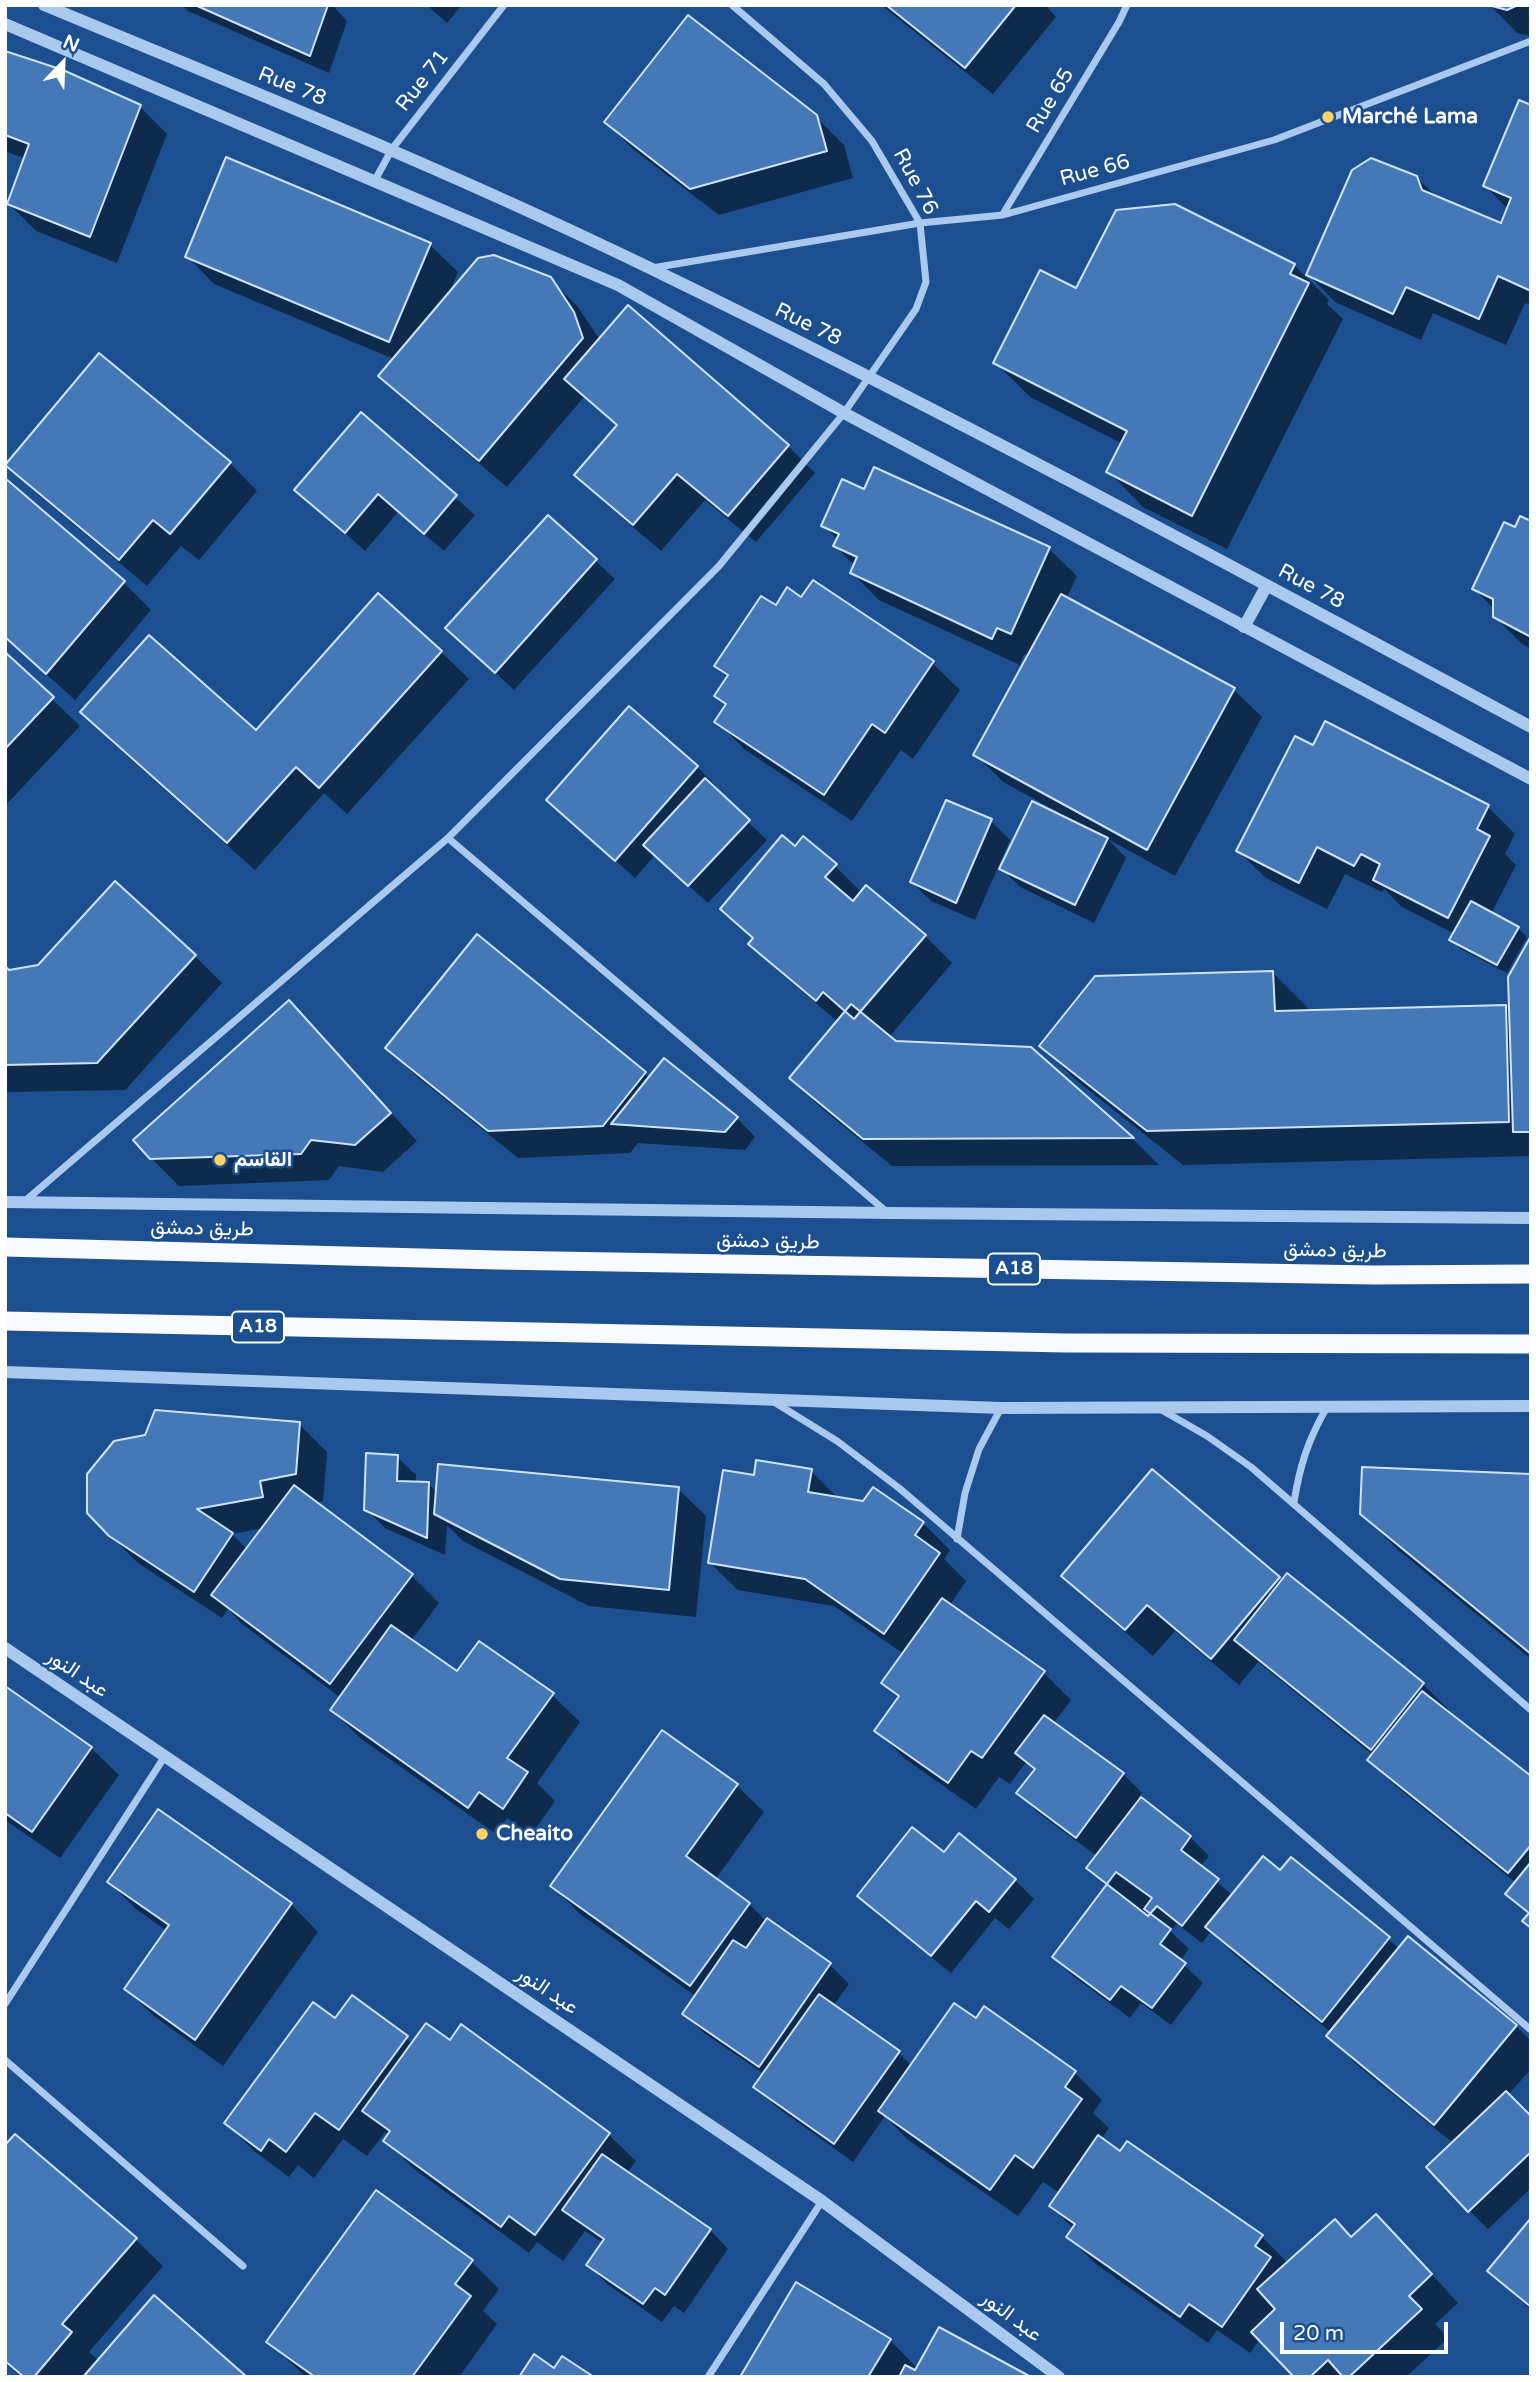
<!DOCTYPE html>
<html>
<head>
<meta charset="utf-8">
<style>
  body { margin:0 }
  #map { position:relative; width:1536px; height:2382px; overflow:hidden; background:#1b4f8f; font-family:"Varela Round",sans-serif }
  canvas { display:block }
  .frame { position:absolute; inset:0; border:7px solid #fff; pointer-events:none }
  .north { position:absolute; left:28px; top:28px; width:70px; height:70px; -webkit-text-stroke:5px #1b4f8f; paint-order:stroke; rotate:23deg; font-size:19px; font-weight:700; line-height:28px; text-align:center; color:#fff }
  .north::after { content:''; display:block; margin:auto; width:24px; height:32px; background:#fff; clip-path:polygon(50% 0,100% 100%,50% 72%,0 100%) }
  .scale { position:absolute; left:1280px; top:2322px; width:168px; height:32px; box-sizing:border-box; border:4px solid #fff; border-top:0; padding-left:9px; font-size:21px; line-height:24px; white-space:nowrap; color:#fff; -webkit-text-stroke:5px #1b4f8f; paint-order:stroke }
</style>
</head>
<body>
<div id="map">
<canvas width="1536" height="2382"></canvas>
<div class="frame"></div>
<div class="north">N</div>
<div class="scale">20 m</div>
</div>
<script>
const ctx = document.querySelector('canvas').getContext('2d');
ctx.lineJoin = 'round';
function fill(path, color) { ctx.fillStyle = color; ctx.fill(path, 'evenodd'); }
function strokePath(path, color, width, dash) { ctx.strokeStyle = color; ctx.lineWidth = width; ctx.lineCap = dash ? 'butt' : 'round'; ctx.setLineDash(dash || []); ctx.stroke(path); }
function write(font, color, halo, rows, align = 'center') {
  ctx.font = font + ' "Varela Round",Vazirmatn,sans-serif'; ctx.lineWidth = 5; ctx.setLineDash([]); ctx.textBaseline = 'middle'; ctx.strokeStyle = halo; ctx.fillStyle = color; for (const [text, x, y, turn = 0] of rows) {
    ctx.save(); ctx.translate(x, y); ctx.rotate((+turn || 0) * Math.PI / 180); ctx.textAlign = isNaN(turn) ? turn : align; if (halo) ctx.strokeText(text, 0, 0); ctx.fillText(text, 0, 0); ctx.restore();
  }
}
const shadow = new Path2D(`
  M182 5H332L347 21 329 73 188 11Z
  M427 5H462L447 23Z
  M881 5H1045L1056 17 993 94Z
  M1490 5H1531V36L1517 33Z
  M5 53 139 106 167 134 117 263 36 231 9 204 26 159 5 151Z
  M1531 107V305L1525 303 1506 345 1433 313 1421 340 1335 302 1308 274 1416 177 1438 198 1502 225 1509 210 1485 186Z
  M816 117 844 145 853 178 719 215 633 149 606 122Z
  M430 245 458 272 448 295 550 279 578 307 600 340 788 446 815 473 756 542 705 500 661 551 604 502 577 474 618 427 584 397 507 487 408 403 380 376 394 359 214 284 187 256Z
  M1294 265 1329 300 1327 304 1343 319 1227 549 1143 507 1109 472 1123 444 1030 397 995 362 1077 290Z
  M100 355 230 463 257 491 199 560 181 546 147 586 35 492 8 465Z
  M361 415 475 515 444 551 398 512 365 551 296 489Z
  M5 480 124 583 151 610 75 700 5 637Z
  M864 492 1049 549 1077 576 1066 599 1234 690 1262 717 1175 876 1108 839 1126 858 1094 923 1020 887 1001 868 1060 813 1003 782 975 754 1029 656 1024 654 1020 665 879 600 852 573 855 566 835 546 838 540 823 525Z
  M548 517 615 579 514 690 448 628Z
  M1531 523V649L1522 644 1494 616V609L1474 589 1516 529Z
  M801 599 932 663 960 690 913 759 901 750 852 821 744 749 717 721 727 706 716 696 728 678 716 666 776 608Z
  M441 652 469 679 347 814 324 793 255 870 109 740 82 712 256 732Z
  M5 654 80 726 5 806Z
  M630 708 697 767 716 786 713 789 767 840 708 903 655 855 635 878 548 800Z
  M1314 747 1488 807 1515 834 1505 854 1516 865 1491 914 1518 928 1527 937 1507 973 1461 949 1451 939 1455 934 1402 907 1384 889 1382 892 1345 874 1327 909 1266 878 1238 851Z
  M991 821 1010 840 975 920 931 901 912 882Z
  M795 848 835 866 862 893 925 936 952 963 889 1037 896 1043 1030 1048 1133 1139 1159 1165 892 1166 819 1106 792 1078 838 1022 778 971 750 944 753 940 722 909Z
  M477 937 650 1078 737 1118 755 1137 745 1150 638 1143 630 1153 518 1158 415 1075 387 1048Z
  M1531 940V1156L1183 1165 1076 1080 1041 1046 1273 973 1308 1008V1012L1505 1007 1511 1012Z
  M195 956 222 983 125 1090 5 1092V969L8 972Z
  M289 1002 417 1141 383 1172 339 1166 329 1180 179 1186 151 1158Z
  M299 1424 327 1452 323 1501 314 1503 412 1576 439 1603 411 1641 457 1674 552 1695 580 1722 537 1783 555 1801 531 1835 507 1818 496 1834 360 1738 332 1710 341 1698 241 1623 228 1609 222 1618 138 1563 110 1535ZM264 1528 248 1550 232 1534Z
  M397 1457 416 1475V1483L429 1484 437 1493 678 1489 706 1516 696 1617 589 1606 463 1541 447 1525 445 1555 385 1528 366 1509Z
  M811 1471 839 1499 923 1523 950 1550 944 1559 966 1581 950 1605 1043 1672 1071 1700 1053 1724 1123 1774 1142 1793 1138 1798 1190 1837 1209 1856 1200 1867 1233 1896 1280 1872 1291 1859 1400 1949 1516 2026 1531 2041V2069L1508 2095 1531 2118V2188L1488 2229 1469 2210 1453 2143 1356 2064 1329 2036 1332 2033 1235 1955 1211 1931 1202 1943 1177 1924 1170 1931 1189 1949 1180 1961 1203 1983 1171 2025 1141 2003 1130 2018 1073 1976 1054 1957 1107 1887 1088 1868 1097 1856 1037 1812 1019 1793 1035 1771 1026 1762 1010 1784 999 1777 976 1809 904 1758 877 1730 899 1699 883 1683 904 1654 834 1606 738 1590 710 1563 756 1477Z
  M1152 1472 1283 1582 1423 1684 1450 1711 1448 1714 1531 1778V1927L1529 1915 1508 1894 1516 1883 1397 1787 1369 1760 1373 1755 1258 1662 1239 1685 1175 1631 1153 1656 1091 1603 1064 1576Z
  M1531 1476V1659L1397 1549 1362 1514Z
  M5 1688 91 1748 119 1775 60 1858 5 1820Z
  M736 1785 764 1812 715 1880 749 1904 767 1922 830 1965 849 1984 833 2006 899 2053 912 2066 976 2020 1075 2073 1102 2100 1093 2113 1109 2128 1101 2139 1262 2237 1288 2263 1352 2238 1404 2244 1458 2303 1435 2324 1448 2338 1406 2377H1296L1260 2339 1250 2353 1217 2330 1208 2343 1096 2264 1068 2237 1074 2229 1051 2206 1060 2193 1043 2182 1018 2216 907 2139 885 2116 853 2162 774 2105 755 2086 764 2074 704 2033 685 2014 697 1997 580 1914 552 1886Z
  M1015 1880 1034 1899 1009 1929 995 1918 951 1973 878 1915 860 1896Z
  M109 1882 291 1904 318 1932 223 2066 154 2016 126 1989 167 1931 136 1909Z
  M352 1997 413 2044 450 2042 608 2134 636 2161 627 2173 710 2230 728 2249 684 2313 674 2306 662 2322 607 2284 588 2265 603 2243 585 2231 563 2261 537 2242 529 2253 413 2168 385 2140 389 2136 385 2132 367 2156 343 2139 314 2178 298 2165 289 2177 254 2151 226 2123 335 2021Z
  M5 2148 135 2239 163 2266 89 2352 99 2361 244 2377H21L5 2363Z
  M1531 2220V2310L1489 2271Z
  M472 2262 499 2289 483 2311 497 2324 459 2377H306L269 2342Z
  M890 2340 918 2369 1028 2377H742Z`);
const building = new Path2D(`
  M195 5H328L310 56Z
  M886 5H1016L965 68Z
  M1488 5H1518L1507 10Z
  M688 15 817 115 827 151 690 189 604 122Z
  M5 51 63 70 141 105 90 237 7 204 29 144 5 135Z
  M1519 100 1531 105V291L1498 276 1479 319 1406 287 1393 314 1306 275 1352 170 1371 158 1417 176 1422 190 1501 223 1511 198 1483 186Z
  M226 157 431 243 389 342 185 257Z
  M1175 204 1295 264 1290 274 1309 283 1192 516 1106 472 1127 431 993 363 1040 270 1076 288 1116 210Z
  M494 255 551 277 574 312 583 338 479 461 378 376 478 258Z
  M628 305 789 445 728 516 677 474 633 525 574 475 617 425 564 379Z
  M99 353 231 462 170 534 153 520 119 560 5 465Z
  M361 412 457 495 424 534 378 494 345 533 294 490Z
  M874 467 1050 547 1011 634 997 628 992 639 850 573 857 557 833 546 839 534 821 526 842 479 864 489Z
  M5 478 125 581 46 674 5 637Z
  M548 515 597 559 495 673 445 628Z
  M1520 516 1531 521V637L1493 617V599L1472 589 1504 522 1515 527Z
  M813 580 934 661 885 733 872 724 824 795 714 722 726 704 714 696 728 675 714 666 761 596 776 605 787 587 801 597Z
  M378 593 442 651 319 788 296 767 227 843 80 712 149 635 256 730Z
  M1061 594 1235 688 1147 850 973 755Z
  M5 652 54 697 5 749Z
  M629 706 698 766 615 861 546 800Z
  M1325 721 1489 805 1477 829 1490 836 1448 918 1373 880 1380 864 1361 854 1354 866 1317 847 1299 883 1236 851 1295 736 1313 745Z
  M705 778 750 820 688 886 643 845Z
  M946 800 992 819 956 903 910 882Z
  M1032 801 1108 838 1075 905 999 869Z
  M782 835 795 846 803 836 837 864 825 877 853 901 866 885 926 935 854 1019 823 992 816 1001 748 944 753 938 720 909Z
  M115 881 196 955 97 1063 5 1065V966L9 970 38 965Z
  M1471 901 1519 927 1497 965 1449 940Z
  M477 934 646 1072 603 1126 488 1131 385 1048Z
  M1531 936V1132H1513L1508 977Z
  M1273 971 1275 1011 1506 1005 1509 1122 1147 1131 1039 1046 1095 976Z
  M289 1000 391 1113 355 1145 311 1140 301 1154 150 1159 133 1140Z
  M851 1004 896 1041 1031 1047 1134 1138 863 1139 789 1078Z
  M664 1058 738 1117 725 1132 611 1124Z
  M155 1410 300 1422 296 1474 260 1481 263 1497 197 1509 233 1533 194 1592 109 1536 87 1513V1474L114 1441 145 1435Z
  M366 1453 398 1455 397 1481 429 1482 427 1538 364 1510Z
  M756 1460 812 1469 808 1492 863 1501 873 1487 924 1522 915 1535 940 1553 884 1634 805 1579 708 1563 723 1470 754 1475Z
  M438 1464 679 1487 669 1590 560 1579 434 1514Z
  M1362 1467 1531 1474V1654L1360 1514Z
  M1152 1469 1280 1577 1211 1659 1147 1605 1125 1630 1061 1576Z
  M294 1485 413 1574 330 1684 211 1595Z
  M1287 1573 1424 1683 1371 1750 1234 1640Z
  M942 1598 1045 1671 982 1758 971 1751 948 1783 874 1731 899 1696 881 1683Z
  M391 1625 457 1671 479 1641 554 1693 507 1758 528 1772 503 1809 479 1792 468 1808 330 1710Z
  M5 1686 92 1747 32 1832 5 1813Z
  M1422 1691 1531 1776V1845L1508 1873 1367 1760Z
  M1044 1715 1124 1773 1076 1838 1016 1793 1035 1769 1015 1753Z
  M662 1730 738 1784 686 1856 750 1903 690 1986 550 1886Z
  M1141 1797 1191 1836 1181 1850 1219 1879 1182 1926 1157 1906 1148 1916 1086 1868Z
  M158 1809 292 1903 195 2040 124 1989 169 1925 107 1882Z
  M912 1827 944 1852 959 1833 1016 1879 989 1912 976 1901 931 1956 857 1896Z
  M1263 1856 1280 1870 1291 1857 1390 1937 1322 2022 1205 1927Z
  M1531 1862V1928L1522 1921 1529 1913 1505 1894Z
  M1116 1872 1152 1898 1144 1909 1171 1929 1160 1944 1186 1963 1152 2008 1121 1986 1110 2000 1052 1957Z
  M767 1918 831 1963 759 2067 682 2014 733 1940 746 1948Z
  M1408 1936 1517 2025 1434 2125 1326 2036Z
  M819 1994 900 2051 834 2144 753 2087Z
  M352 1995 408 2036 339 2130 315 2113 286 2152 269 2139 261 2151 224 2123 313 2002 335 2018Z
  M954 2003 976 2018 984 2006 1076 2071 1065 2087 1082 2099 1033 2168 1015 2155 990 2190 878 2111Z
  M426 2023 450 2040 461 2024 610 2133 535 2235 509 2216 501 2227 383 2141 390 2131 362 2111Z
  M1506 2091 1531 2116V2152L1468 2212 1426 2167Z
  M15 2134 137 2238 62 2324 72 2332 34 2377H24L5 2361V2145Z
  M1098 2135 1120 2151 1127 2141 1263 2235 1255 2246 1271 2257 1222 2327 1189 2304 1180 2317 1066 2237 1075 2224 1049 2206Z
  M602 2154 711 2229 665 2295 655 2288 643 2304 586 2265 604 2239 562 2210Z
  M376 2190 473 2260 455 2284 471 2296 412 2377H315L266 2342Z
  M1376 2214 1432 2274 1409 2296 1422 2309 1349 2377H1343L1328 2360 1310 2377H1294L1251 2332 1275 2309 1257 2289 1335 2219 1351 2237Z
  M1531 2218V2307L1487 2271Z
  M796 2282 891 2339 868 2377H740Z
  M154 2295 247 2377H83Z
  M939 2327 1031 2377H899L905 2365 915 2370Z
  M534 2354 554 2368 562 2356 594 2377H519Z`);
const minor = new Path2D(`
  M374 182 392 149 504 5
  M1003 214 1119 22 1127 5
  M652 268 920 223 1003 215 1274 140 1531 41
  M448 838 888 1213
  M25 1201 448 838 719 566 844 413 916 309 926 282 920 223 872 141 824 84 732 5
  M774 1402 837 1441 899 1488 1531 2030
  M1160 1409 1207 1436 1251 1467 1531 1710
  M1294 1502C1300 1465 1308 1440 1327 1407
  M957 1539 965 1493 979 1449 1001 1408
  M5 2004 165 1756
  M5 2060 243 2266
  M708 2377 822 2201`);
const tertiary = new Path2D(`
  M44 5C249 90 455 173 654 270 950 414 1241 571 1531 727
  M5 24 618 285 844 413 1531 779
  M1244 627 1267 585
  M5 1202 889 1213 1531 1218
  M5 1372 1001 1408 1531 1406
  M5 1648 822 2201 1059 2377`);
const trunk = new Path2D(`
  M5 1247 497 1260 1374 1275 1531 1274
  M5 1321 1065 1343 1531 1344`);
const markers = [
  [1328,117,7,"#ffd166"],
  [220,1160,7,"#ffd166"],
  [482,1834,7,"#ffd166"]
];
const shields = [
  [1014,1269,52],
  [258,1327,52]
];
const shieldNames = [
  ["A18",1014,1269],
  ["A18",258,1327]
];
const streetNames = [
  ["Rue 71",423,81,-52],
  ["Rue 78",292,87,22],
  ["Rue 65",1051,101,-59],
  ["Rue 66",1095,171,-15],
  ["Rue 76",915,182,62],
  ["Rue 78",808,325,26],
  ["Rue 78",1311,587,28],
  ["طريق دمشق",202,1229,1],
  ["طريق دمشق",768,1242,1],
  ["طريق دمشق",1335,1251,1],
  ["عبد النور",77,1674,34],
  ["عبد النور",547,1991,34],
  ["عبد النور",1011,2317,37]
];
const poiNames = [
  ["Marché Lama",1342,117],
  ["القاسم",234,1160],
  ["Cheaito",496,1834]
];
fill(shadow, '#0007');
fill(building, '#4478b7');
strokePath(building, '#cfe3fa', 2);
strokePath(minor, '#a9c9ee', 7);
strokePath(tertiary, '#a9c9ee', 12);
strokePath(trunk, '#f8faff', 19);
for (const [x, y, r, color] of markers) { const dot = new Path2D(); dot.arc(x, y, r, 0, 2 * Math.PI); ctx.fillStyle = color; ctx.fill(dot); strokePath(dot, '#1b4f8f', 2.5); }
for (const [x, y, w] of shields) { const box = new Path2D(); box.roundRect(x - w / 2, y - 15.5, w, 31, 5); ctx.fillStyle = '#1b4f8f'; ctx.fill(box); strokePath(box, '#fff', 2); }
write('bold 19px', '#fff', null, shieldNames);
write('21px', '#fff', '#1b4f8f', streetNames);
write('bold 21px', '#fff', '#1b4f8f', poiNames, 'left');
</script>
</body>
</html>
